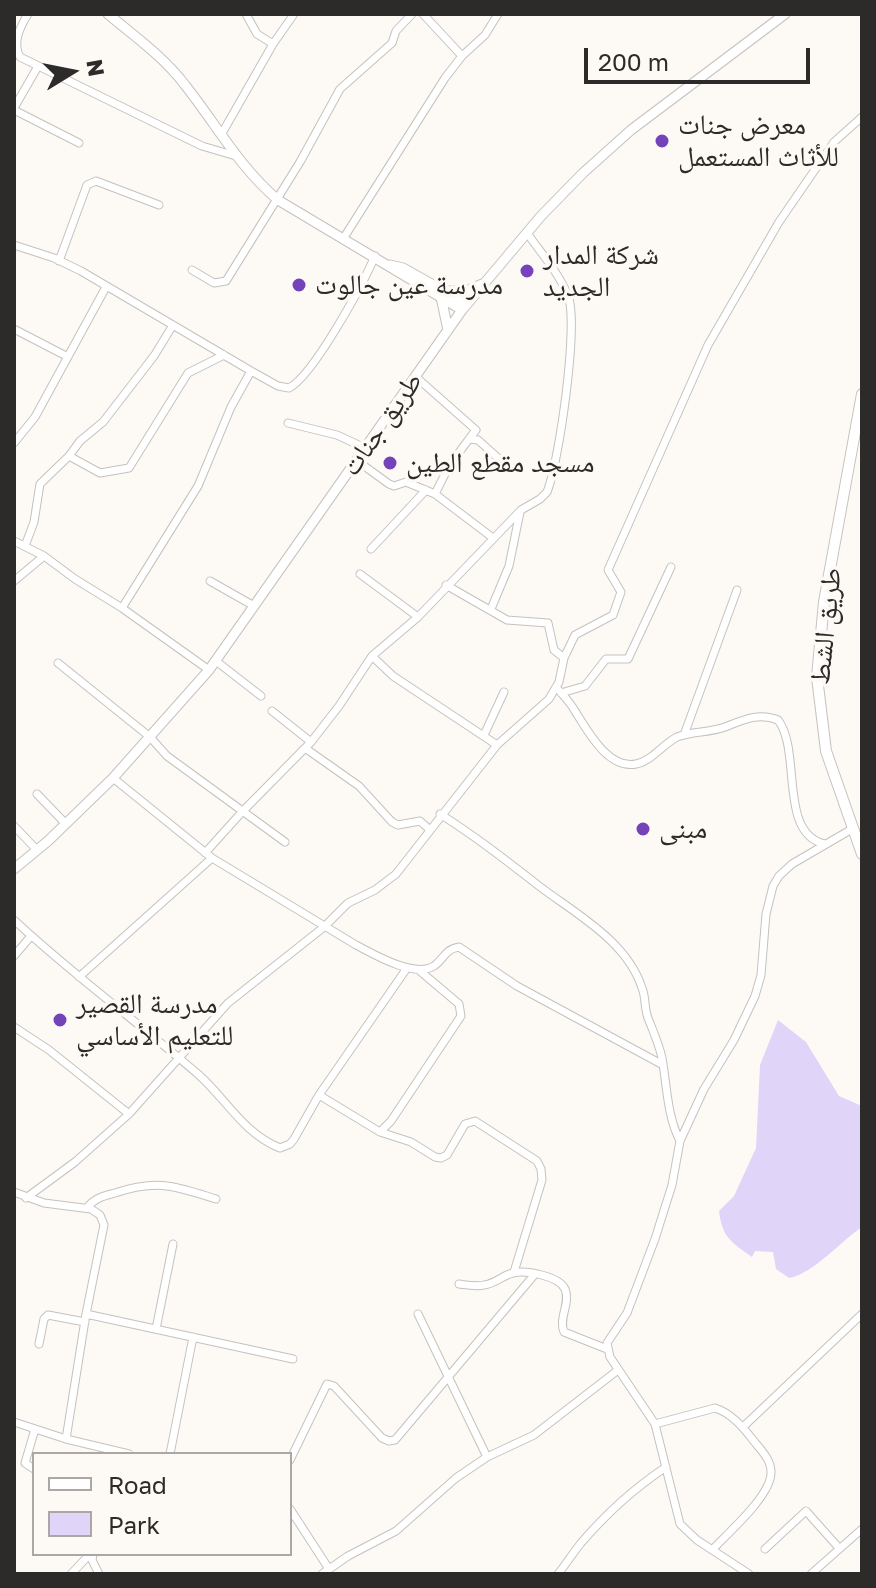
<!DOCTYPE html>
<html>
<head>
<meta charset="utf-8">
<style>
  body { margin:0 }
  #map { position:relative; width:876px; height:1588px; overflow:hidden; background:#fdfaf6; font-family:"Golos Text",sans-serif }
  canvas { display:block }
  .frame { position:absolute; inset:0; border:16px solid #2d2b2a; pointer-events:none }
  .legend { position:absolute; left:32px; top:1452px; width:260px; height:104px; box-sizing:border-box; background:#fdfaf6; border:2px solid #aaa7a4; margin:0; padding:10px 14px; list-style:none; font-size:24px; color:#2d2b2a }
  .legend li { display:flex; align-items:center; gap:16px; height:40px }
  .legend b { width:40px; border:2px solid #aaa7a4 }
  .north { position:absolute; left:32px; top:32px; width:80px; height:80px; -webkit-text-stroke:6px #fdfaf6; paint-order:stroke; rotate:80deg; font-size:22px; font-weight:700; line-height:32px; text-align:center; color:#2d2b2a }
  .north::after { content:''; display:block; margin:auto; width:28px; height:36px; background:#2d2b2a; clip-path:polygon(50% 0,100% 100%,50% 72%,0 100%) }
  .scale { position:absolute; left:584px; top:48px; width:226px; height:36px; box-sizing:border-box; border:4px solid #2d2b2a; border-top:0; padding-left:10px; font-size:24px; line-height:28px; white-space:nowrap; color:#2d2b2a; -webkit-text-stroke:6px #fdfaf6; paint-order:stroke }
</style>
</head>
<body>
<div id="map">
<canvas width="876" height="1588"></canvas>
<div class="frame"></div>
<ul class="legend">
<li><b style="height:10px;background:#fff"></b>Road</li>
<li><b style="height:22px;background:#e0d5f8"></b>Park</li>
</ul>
<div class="north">N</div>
<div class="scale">200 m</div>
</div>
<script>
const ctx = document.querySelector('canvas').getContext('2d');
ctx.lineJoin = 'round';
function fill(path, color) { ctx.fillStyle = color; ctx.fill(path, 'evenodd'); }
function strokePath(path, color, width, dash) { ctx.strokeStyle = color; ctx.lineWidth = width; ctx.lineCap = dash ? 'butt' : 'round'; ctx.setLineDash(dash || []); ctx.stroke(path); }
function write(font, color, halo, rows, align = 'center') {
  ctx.font = font + ' "Golos Text","Noto Naskh Arabic",sans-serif'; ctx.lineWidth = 7; ctx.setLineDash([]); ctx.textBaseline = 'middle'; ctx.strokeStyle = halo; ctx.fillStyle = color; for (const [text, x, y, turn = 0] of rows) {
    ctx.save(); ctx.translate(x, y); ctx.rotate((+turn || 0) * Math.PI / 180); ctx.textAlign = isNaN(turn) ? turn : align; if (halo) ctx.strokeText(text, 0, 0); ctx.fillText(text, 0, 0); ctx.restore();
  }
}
const green = new Path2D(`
  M778 1020 806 1042 839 1096 862 1106V1227C841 1241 813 1274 789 1278L776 1269 773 1252 755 1251 752 1257C731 1242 722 1237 719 1211L734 1196 756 1148 760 1065Z`);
const minor = new Path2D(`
  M28 14C20 27 12 43 20 57L202 146 236 156
  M246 14 257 34 273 44
  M423 14 462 56
  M14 108 37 68
  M14 110 79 143
  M221 135 273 44 294 14
  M343 239 445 78 462 56 485 35 498 14
  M14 245 54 258 81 271 251 371 278 386 289 388C313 376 363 284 375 256
  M59 261 87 185 96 181 159 205
  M192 270 214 283 226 281 300 162 340 89 392 43 396 31 412 14
  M14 329 68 357
  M416 377 476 430 469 439
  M288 423 337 435 365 448
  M14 443 35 417 106 287
  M69 456 100 473 129 468 188 373 224 355
  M356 460 389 484 394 486 406 482 435 494 493 538
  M435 494 449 466 469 439 478 440 497 457
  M14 541 44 556 75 579 122 608 209 670
  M25 546 34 522 40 484 69 456 80 441 103 422 154 356 173 325
  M371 549 426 490
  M360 574 418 617
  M14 581 44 556
  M210 581 254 606
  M446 585 507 620 548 623 554 650 564 658
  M122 608 198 486 231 407 251 371
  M491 609 509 566 520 512
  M372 656 393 676 497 745
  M216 661 261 696
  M58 663 150 737 167 756 285 842
  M556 687C563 695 570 702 575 711 587 730 608 770 636 764 652 761 663 744 677 737 692 731 709 733 725 727 743 720 759 712 778 720 802 751 778 834 825 844
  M561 693 585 686 606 659H628L671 567
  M272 711 311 742
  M484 735 504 692
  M684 735 737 590
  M305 748 359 786 392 822 398 825 420 821 430 830
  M113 778 212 858 356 945C375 955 414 978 434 966 444 959 445 949 459 947L517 986 663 1065
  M37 794 65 823
  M440 814C475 836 507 861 539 886 576 914 627 941 642 988 646 997 644 1008 648 1018 653 1031 659 1044 662 1058 667 1086 667 1116 680 1141
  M14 826 37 850
  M205 853 242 812 311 742 339 706 372 656 418 617 521 510 540 499 547 492C559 463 579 323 568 296 559 273 541 253 527 233
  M14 920C73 975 138 1022 199 1075 226 1099 244 1134 280 1148L290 1144 294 1139 319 1095 407 968
  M14 956 31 936
  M79 977 212 858
  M14 1027 49 1050 129 1114
  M319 1095 380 1132 391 1121 461 1016 459 1004 420 971
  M380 1132 411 1142 435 1157 441 1158 447 1155 465 1124 475 1121 537 1161 541 1169 542 1180 514 1272
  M14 1192 44 1203 91 1209 100 1215 104 1225 86 1314 66 1439
  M26 1198 75 1162 129 1114 228 1003 324 927 348 903 375 890 396 874 497 745 549 699 559 682 564 658 575 635 613 615 621 592 608 570 708 345 779 222 834 142 862 117
  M87 1208C94 1198 104 1196 115 1193 158 1179 174 1186 216 1199
  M459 1284C467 1285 476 1287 484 1285 495 1284 503 1275 513 1273 526 1270 559 1276 565 1289 571 1303 558 1318 564 1332L607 1349
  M86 1314 293 1359
  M418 1314 487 1457
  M156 1329 173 1244
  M39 1344 44 1319 48 1315 85 1322
  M14 1422 66 1439 129 1454
  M655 1424 715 1408C731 1413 743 1427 753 1440 760 1449 771 1459 771 1472 772 1495 727 1534 712 1550
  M743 1427 862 1314
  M170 1454 193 1337
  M290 1460 327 1384 334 1386 382 1438 389 1441 395 1440 535 1274
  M34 1469 25 1463 35 1429
  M290 1509 329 1569
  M765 1549 806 1511 839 1548
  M93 1554 92 1560 99 1574
  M71 1574 90 1554
  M322 1574 348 1556 396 1531 456 1478 487 1457 534 1435 618 1370
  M558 1574C566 1564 573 1553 581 1543 605 1515 636 1487 666 1467
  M749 1574 697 1540 680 1524 655 1424 610 1357 607 1343 627 1313 655 1239 672 1185 680 1141 704 1089 734 1040 755 996 761 975 766 914 773 886 779 876 792 864 852 829
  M811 1574 862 1529`);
const tertiary = new Path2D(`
  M108 14C134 36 164 57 185 85 216 124 239 167 278 200L462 310
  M390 265 403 268 467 304
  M446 291H466L482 284
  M441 297 448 330
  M14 869 48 841 113 778 209 670 462 310 541 216 583 173 631 130 785 14`);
const secondary = new Path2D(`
  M862 394 824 602 817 677 826 751 862 854`);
const markers = [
  [662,141,8,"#7442b9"],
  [527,271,8,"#7442b9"],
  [299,285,8,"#7442b9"],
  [390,463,8,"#7442b9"],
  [643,829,8,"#7442b9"],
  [60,1020,8,"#7442b9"]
];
const poiNames = [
  ["معرض جنات",678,125],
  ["للأثاث المستعمل",678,157],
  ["شركة المدار",543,255],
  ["الجديد",543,287],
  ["مدرسة عين جالوت",315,285],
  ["مسجد مقطع الطين",406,463],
  ["مبنى",659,829],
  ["مدرسة القصير",76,1004],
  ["للتعليم الأساسي",76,1036]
];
const streetNames = [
  ["طريق جنات",382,424,-55],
  ["طريق الشط",826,626,-84]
];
fill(green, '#e0d5f8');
strokePath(minor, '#c5c2be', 9);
strokePath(tertiary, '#c5c2be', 11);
strokePath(secondary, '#c5c2be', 12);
strokePath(minor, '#fff', 7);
strokePath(tertiary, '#fff', 9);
strokePath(secondary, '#fff', 10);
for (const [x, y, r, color] of markers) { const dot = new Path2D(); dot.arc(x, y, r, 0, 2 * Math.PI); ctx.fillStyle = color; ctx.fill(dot); strokePath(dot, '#fdfaf6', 3); }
write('28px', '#2d2b2a', '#fdfaf6', poiNames, 'left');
write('28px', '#2d2b2a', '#fdfaf6', streetNames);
</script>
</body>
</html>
